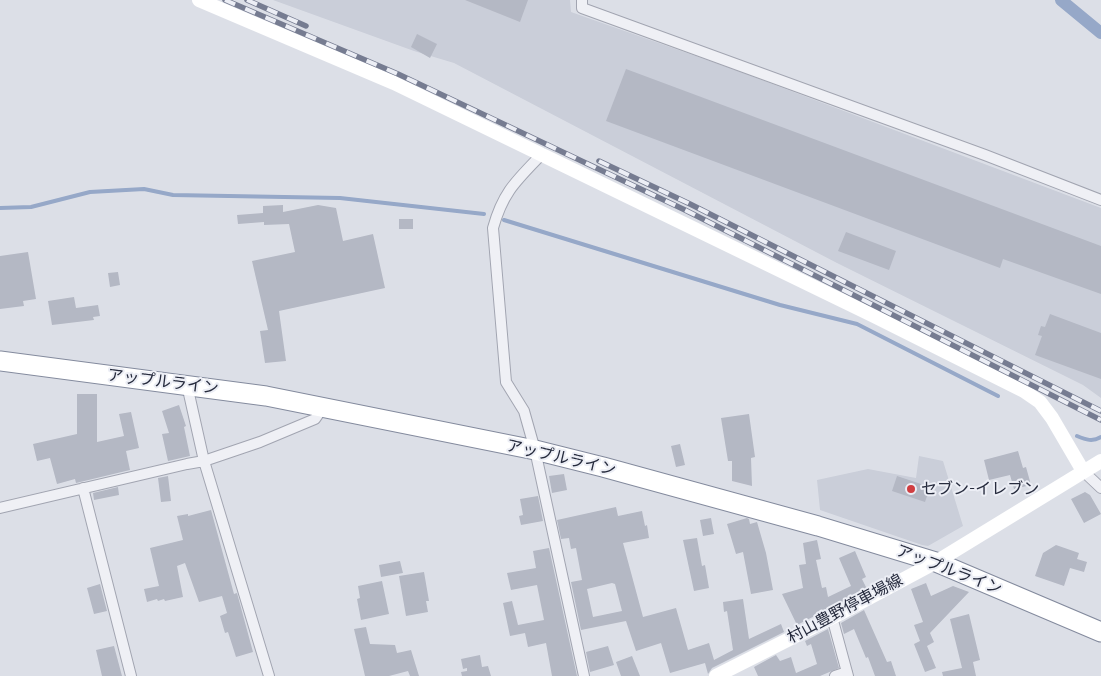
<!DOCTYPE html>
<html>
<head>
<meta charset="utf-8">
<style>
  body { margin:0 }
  canvas { display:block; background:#dcdfe7 }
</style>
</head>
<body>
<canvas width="1101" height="676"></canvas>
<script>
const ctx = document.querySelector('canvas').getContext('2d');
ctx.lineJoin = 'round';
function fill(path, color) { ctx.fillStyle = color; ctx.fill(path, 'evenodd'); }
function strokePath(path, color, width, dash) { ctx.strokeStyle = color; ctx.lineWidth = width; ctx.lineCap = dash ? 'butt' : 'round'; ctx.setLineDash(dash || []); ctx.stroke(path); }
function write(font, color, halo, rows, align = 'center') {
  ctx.font = font + ' Quicksand,"Noto Sans JP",sans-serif'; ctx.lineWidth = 4; ctx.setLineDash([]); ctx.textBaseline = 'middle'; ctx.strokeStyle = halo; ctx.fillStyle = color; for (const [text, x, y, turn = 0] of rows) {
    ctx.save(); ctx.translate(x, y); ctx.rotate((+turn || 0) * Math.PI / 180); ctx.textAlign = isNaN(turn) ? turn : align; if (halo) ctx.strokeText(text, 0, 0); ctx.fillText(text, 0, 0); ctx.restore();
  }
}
const built = new Path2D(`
  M273 0H570L571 12 738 71 1101 208V398L1083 385 837 263 454 63 414 51Z
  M919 456 943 461 963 526 928 546 922 545 820 510 817 480 868 469 916 478Z`);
const stream = new Path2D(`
  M0 208 31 207 90 192 144 189 173 195 340 198 484 214
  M504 220 780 305 857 324 998 396
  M1077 436C1086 440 1093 442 1101 437`);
const canal = new Path2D(`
  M1061 0 1101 33`);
const building = new Path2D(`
  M465 0H528L520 22Z
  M417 34 437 44 430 58 411 47Z
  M626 69 1101 246V294L1003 259 1000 268 606 121Z
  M283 205V212L318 205 336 208 343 241 373 234 385 288 279 311 286 361 265 363 260 331 268 330 252 261 295 252 289 224 264 225V222L238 224 237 215 263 213V206Z
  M399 219H413V229H399Z
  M846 232 896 251 889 270 838 251Z
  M28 252 36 299 23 301 24 306 0 309V256Z
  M118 272 120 285 110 287 108 273Z
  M74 297 76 308 98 305 100 316 93 317 94 320 52 325 48 301Z
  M1050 314 1101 333V379L1035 355 1042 336 1038 335 1041 326 1045 327Z
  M77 394H97V442L124 436 119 414 131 412 139 448 126 451 130 470 76 483 75 479 57 484 50 458 37 461 33 444 77 434Z
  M179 405 186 426 184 427 190 456 168 461 162 434 169 433 162 411Z
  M749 414 755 457 751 458 752 486 732 481V461H728L721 418Z
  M680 444 685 465 676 467 671 446Z
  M1018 451 1023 468 1026 467 1031 485 1014 489 1010 475 989 480 984 460Z
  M564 474 567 490 552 493 549 476Z
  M168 476 171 501 161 502 158 478Z
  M897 476 930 487 925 502 892 491Z
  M118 487 119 495 94 500 93 493Z
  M1085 492 1090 495 1101 514 1084 523 1071 499Z
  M538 496 543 521 521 525 519 516 523 515 520 499Z
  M616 507 618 516 642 511 645 526 647 525 649 538 623 543 643 617 676 608 688 650 709 643 714 660 733 650 727 611 724 612 723 602 743 599 749 639 781 624 784 632 712 668 708 674 705 663 670 673 661 643 636 651 626 621 581 630 571 582 582 580 576 548 571 549 569 538 561 539 557 520ZM612 583 615 584 622 611 593 617 587 589Z
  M211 510 234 594 237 593 253 652 236 657 228 632 225 633 220 616 227 613 222 596 199 602 185 563 177 566 183 597 165 601 164 599 158 601 157 599 147 602 144 589 159 586 150 548 183 540 177 516 188 514V516Z
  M711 518 714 534 703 536 700 520Z
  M747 518 749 519 750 524 757 522 766 553 773 590 751 594 743 552 736 554 727 524Z
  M697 538 702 566 705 565 709 588 694 591 683 540Z
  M817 540 821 559 816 560 822 588 826 587 828 597 851 586 839 558 855 551 866 577 862 579 867 589 797 625 782 594 803 588 799 565 806 564 803 543Z
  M1056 545 1079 553 1077 559 1087 562 1084 572 1070 568 1064 586 1035 576 1043 553Z
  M549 548 577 676H552L546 643 528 647 525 633 510 636 503 603 512 601 518 625 544 620 537 585 511 590 507 573 536 568 533 551Z
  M400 561 403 573 381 577 379 565Z
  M424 572 429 601H426L428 612 406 616 399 576Z
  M382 581 389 614 361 620 357 599 360 598 358 586Z
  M926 583 931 596 953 586 969 592 930 633 934 642 927 646 936 668 925 672 914 644 920 641 914 625 923 622 911 589Z
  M100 584 107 611 94 614 87 588Z
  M864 610 887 662 891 661 896 676H875L868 657 866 658 854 629 844 634 841 623Z
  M969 614 980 660 973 662 976 676H943L942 672 962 668 950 619Z
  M366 627 370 644 395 645 397 653 411 650 419 676H410L408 671 389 676H365L354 629Z
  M828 629 839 668 820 676H758L754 667 776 655 780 661 791 657 796 673 817 664 811 644 807 646 805 641Z
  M114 646 122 676H102L96 650Z
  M608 646 614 665 590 672 586 652Z
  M480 655 482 667 488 666 491 676H462L461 672 467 671V668L463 669 461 659Z
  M632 656 640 676H621L616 662Z`);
const street = new Path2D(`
  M582 0V8L985 155 1101 200
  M542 154C516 181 503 192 493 228L506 382 524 411 535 450 584 676
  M187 385 204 461 269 676
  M1083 471 1101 488
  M83 488 131 676
  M0 508 187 464 204 461 260 442 315 419 324 406
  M832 617 848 676
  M835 676 847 672`);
const secondary = new Path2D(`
  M199 0 394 83 874 316 1024 391 1040 402 1052 418 1083 471
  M716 676 835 616 936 562 1101 461`);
const highway = new Path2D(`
  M0 361 266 396 535 450 603 467 818 526 936 562 1101 632`);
const rail = new Path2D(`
  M225 0 398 74 685 210 1101 420
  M247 0 306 26
  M599 161 690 204 1101 411`);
const markers = [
  [911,489,5,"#d03e41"]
];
const streetNames = [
  ["アップルライン",163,382,7],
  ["アップルライン",561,458,13],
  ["アップルライン",949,570,21],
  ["村山豊野停車場線",845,609,-28]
];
const poiNames = [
  ["セブン-イレブン",921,489]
];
fill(built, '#caced9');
strokePath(stream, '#96a8c8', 4);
strokePath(canal, '#96a8c8', 12);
fill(building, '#b4b8c4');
strokePath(street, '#a2a5b1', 12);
strokePath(highway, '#848b9e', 21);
strokePath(street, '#eff0f5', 10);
strokePath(secondary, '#fff', 14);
strokePath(highway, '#fff', 19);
strokePath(rail, '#767c91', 5.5);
strokePath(rail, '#eceef5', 4, [11]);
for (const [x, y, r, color] of markers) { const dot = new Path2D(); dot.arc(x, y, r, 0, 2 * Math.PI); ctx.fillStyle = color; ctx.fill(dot); strokePath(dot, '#eceef5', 2); }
write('16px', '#262b3d', '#eceef5', streetNames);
write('16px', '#262b3d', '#eceef5', poiNames, 'left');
</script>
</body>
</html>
